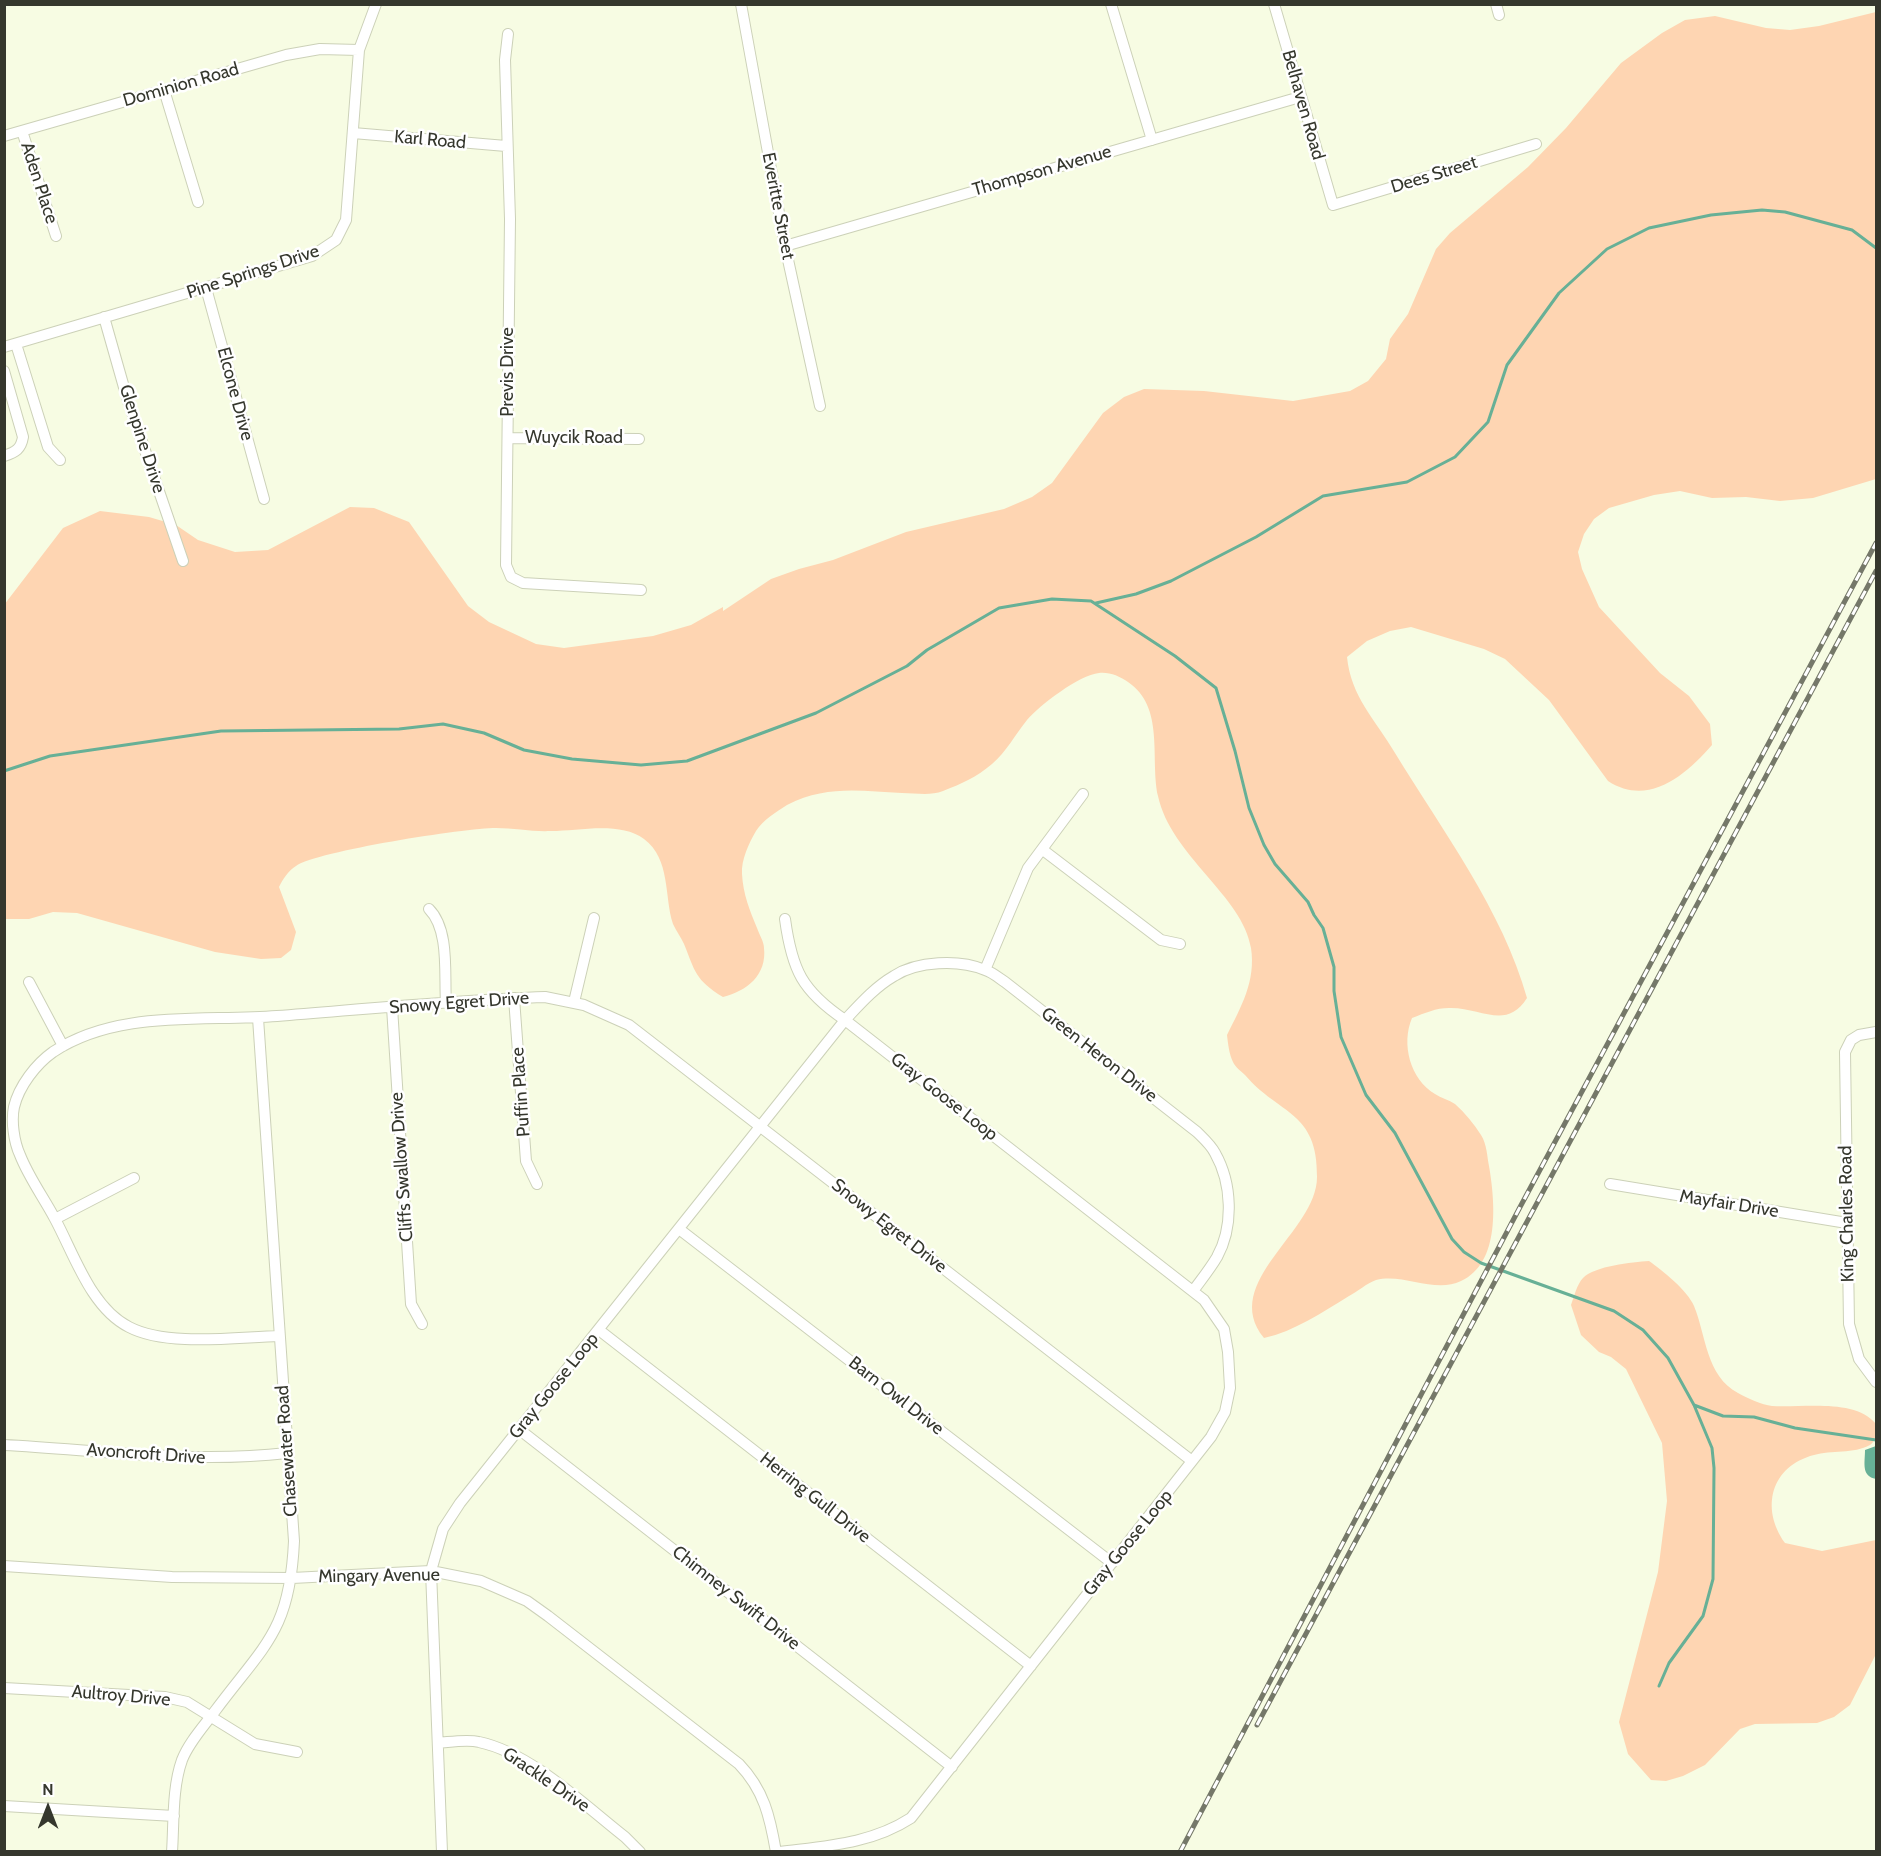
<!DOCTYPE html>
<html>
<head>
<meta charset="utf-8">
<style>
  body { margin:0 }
  #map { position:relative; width:1881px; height:1856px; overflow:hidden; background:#f7fce3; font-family:Cabin,sans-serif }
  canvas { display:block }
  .frame { position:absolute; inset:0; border:6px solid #35372d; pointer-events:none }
  .north { position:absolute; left:18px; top:1778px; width:60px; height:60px; -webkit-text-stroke:4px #fff; paint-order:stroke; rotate:0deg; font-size:16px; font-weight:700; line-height:24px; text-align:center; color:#35372d }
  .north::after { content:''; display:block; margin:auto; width:21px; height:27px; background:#35372d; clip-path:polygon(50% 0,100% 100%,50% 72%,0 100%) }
</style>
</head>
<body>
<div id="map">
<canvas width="1881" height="1856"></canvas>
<div class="frame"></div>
<div class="north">N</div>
</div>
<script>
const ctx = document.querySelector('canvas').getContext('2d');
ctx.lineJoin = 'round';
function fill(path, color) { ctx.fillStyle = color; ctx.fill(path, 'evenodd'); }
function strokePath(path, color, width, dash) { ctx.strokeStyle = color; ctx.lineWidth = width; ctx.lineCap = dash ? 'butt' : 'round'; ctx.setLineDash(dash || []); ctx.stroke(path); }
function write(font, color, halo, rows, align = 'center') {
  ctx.font = font + ' Cabin,sans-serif'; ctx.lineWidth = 5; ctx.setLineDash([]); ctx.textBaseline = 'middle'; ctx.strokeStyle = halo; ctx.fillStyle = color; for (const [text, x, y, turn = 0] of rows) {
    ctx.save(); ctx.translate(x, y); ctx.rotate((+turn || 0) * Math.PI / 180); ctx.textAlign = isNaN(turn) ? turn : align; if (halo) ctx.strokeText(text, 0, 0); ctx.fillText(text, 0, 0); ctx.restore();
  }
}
const green = new Path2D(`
  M1876 12V479L1813 498 1780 501 1746 497 1712 498 1680 491 1654 495 1609 508 1594 519 1584 534 1578 552 1582 569 1599 607 1660 673 1689 696 1710 724 1712 745C1685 776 1648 807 1608 781L1549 700 1505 659 1484 649 1411 627 1390 631 1367 641 1347 657C1351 697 1375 719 1395 753 1442 830 1503 911 1527 998 1506 1031 1481 1007 1449 1008 1436 1008 1425 1013 1412 1018 1401 1044 1410 1079 1435 1094 1441 1098 1449 1100 1455 1104 1465 1113 1474 1124 1481 1135 1487 1144 1487 1157 1489 1166 1495 1201 1501 1263 1461 1281 1435 1294 1404 1273 1376 1280 1367 1283 1357 1292 1349 1296 1321 1313 1295 1331 1264 1338 1219 1282 1317 1232 1317 1177 1318 1111 1279 1115 1245 1075 1241 1071 1235 1067 1233 1062 1229 1054 1228 1043 1227 1035 1241 1007 1256 981 1251 948 1243 896 1171 856 1158 796 1150 758 1165 707 1128 682 1119 676 1110 672 1099 673 1079 675 1040 705 1027 720 1015 735 1006 752 992 764 977 777 961 784 943 791 930 796 916 793 902 793 860 791 826 785 787 805 776 812 763 820 756 831 749 843 741 860 742 874 743 894 750 911 757 928 759 934 764 942 764 948 767 975 747 991 723 997 695 980 695 971 684 944 681 937 676 931 673 924 664 897 671 859 644 839 620 821 579 831 551 831 533 832 514 828 496 828 465 828 317 851 296 866 288 871 283 879 279 887L296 932 291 950 281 958 261 959 215 952 77 913 53 912 29 919H5L4 605 63 528 100 511 149 517 176 525 198 540 235 552 268 550 350 507 374 508 409 522 468 606 489 622 536 644 564 648 653 636 691 625 723 607V611L771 579 799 569 833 560 906 532 1004 509 1032 497 1052 483 1103 413 1124 397 1144 389 1204 391 1293 401 1350 391 1368 381 1386 359 1390 339 1408 314 1436 249 1450 233 1528 167 1566 128 1621 63 1662 33 1685 20 1715 16 1766 28 1790 30 1819 26Z
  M1649 1261C1662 1270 1688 1291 1694 1306 1706 1335 1706 1376 1738 1393 1747 1398 1762 1405 1772 1406 1803 1408 1855 1398 1876 1424 1876 1431 1877 1440 1870 1445 1854 1454 1831 1450 1814 1455 1771 1466 1760 1508 1785 1543L1822 1551 1876 1540V1654L1850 1705 1834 1717 1817 1723 1755 1724 1740 1729 1705 1765 1683 1776 1666 1781 1651 1780 1628 1754 1619 1722 1658 1572 1667 1501 1662 1443 1626 1369 1611 1357 1599 1352 1581 1335 1571 1305C1574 1297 1577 1284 1583 1278 1595 1266 1632 1262 1649 1261Z`);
const water = new Path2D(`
  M1876 1446V1479C1861 1476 1865 1463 1865 1450Z`);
const stream = new Path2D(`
  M1096 603 1136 594 1171 581 1256 537 1323 496 1407 482 1455 457 1488 422 1507 365 1559 293 1607 249 1649 228 1711 215 1762 210 1785 212 1852 230 1876 248
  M4 771 50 756 221 731 399 729 443 724 484 733 524 750 572 759 641 765 687 761 816 713 907 666 927 650 999 608 1052 599 1091 601 1175 656 1216 688 1235 751 1249 808 1264 845 1275 864 1308 902 1314 915 1323 928 1334 967V991L1341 1037 1366 1095 1395 1133 1452 1239 1464 1252 1481 1263 1614 1311 1643 1330 1668 1358 1694 1405 1712 1448 1714 1468 1713 1579 1703 1616 1669 1663 1659 1686
  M1694 1405 1723 1416 1754 1417 1795 1428 1876 1440`);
const minor = new Path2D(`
  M741 4 785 246 820 406
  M1111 4 1152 140
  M1274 4 1333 205 1536 144
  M1496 4 1499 15
  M508 34 505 60 510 219 506 565 511 577 523 583 641 590
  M164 90 198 202
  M22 131 56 236
  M353 133 506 146
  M4 136 286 55 320 49 359 50
  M785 246 1300 97
  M206 288 264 499
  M104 317 127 398 183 561
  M16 344 48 447 60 460
  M4 347 312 256 336 240 346 220 359 50 376 4
  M4 371 23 437C21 449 16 452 4 456
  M508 438 639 439
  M1043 850 1161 940 1180 944
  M429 909C450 930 444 975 446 1003
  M785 919C792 970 802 991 845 1020 860 1004 875 987 894 976 917 961 959 959 985 970 992 972 999 978 1005 982L1197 1132C1203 1138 1211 1145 1215 1153 1232 1183 1234 1226 1217 1257 1210 1269 1201 1280 1193 1291
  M985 970 1028 868 1083 794
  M29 982 63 1046
  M514 998 526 1161 537 1184
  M574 1002 594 918
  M392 1007 411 1304 422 1324
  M1876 1032 1859 1035 1851 1040 1845 1052 1849 1324 1859 1359 1876 1382
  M1610 1184 1847 1223
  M55 1219 134 1178
  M679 1229 1112 1563
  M599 1330 1031 1666
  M279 1336C236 1337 167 1347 129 1327 91 1308 74 1254 55 1219 44 1198 29 1178 20 1155 14 1142 11 1121 14 1107 19 1086 36 1064 53 1052 118 1009 203 1022 277 1016 366 1009 456 1000 545 997L584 1005 629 1025 1192 1461
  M520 1430 952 1767
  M4 1445C99 1450 192 1464 287 1453
  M4 1566 172 1577 292 1578 431 1571 481 1581 527 1601 548 1616 739 1764C764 1790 770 1817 776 1852
  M4 1688 165 1697 187 1702 255 1744 297 1752
  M438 1743C451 1742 467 1739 479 1742 531 1753 584 1805 625 1837L640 1852
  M4 1806 174 1816
  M172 1852C174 1823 172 1788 182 1760 189 1742 204 1726 215 1711 265 1644 290 1631 294 1541L258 1018
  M442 1852 431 1571 443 1529 460 1503 845 1020 1204 1300 1224 1329 1228 1352 1230 1388 1225 1412 1211 1437 911 1818C871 1844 826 1846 780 1852`);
const rail = new Path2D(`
  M1257 1725 1876 571
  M1180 1852 1519 1209 1876 543`);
const streetNames = [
  ["Dominion Road",181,85,-16],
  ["Belhaven Road",1303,105,74],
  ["Karl Road",430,140,5],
  ["Thompson Avenue",1042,171,-16],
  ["Dees Street",1434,175,-17],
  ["Aden Place",39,183,72],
  ["Everitte Street",778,206,79],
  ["Pine Springs Drive",253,272,-18],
  ["Previs Drive",508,372,-90],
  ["Elcone Drive",235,394,75],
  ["Wuycik Road",574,438],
  ["Glenpine Drive",142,439,72],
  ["Snowy Egret Drive",459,1003,-4],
  ["Green Heron Drive",1099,1055,38],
  ["Puffin Place",521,1092,-94],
  ["Gray Goose Loop",944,1097,38],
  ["Cliffs Swallow Drive",402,1167,-94],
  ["Mayfair Drive",1729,1204,9],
  ["King Charles Road",1847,1214,-91],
  ["Snowy Egret Drive",889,1226,38],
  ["Gray Goose Loop",554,1386,-51],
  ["Barn Owl Drive",896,1396,38],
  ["Chasewater Road",287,1451,-94],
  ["Avoncroft Drive",146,1454,4],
  ["Herring Gull Drive",815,1498,38],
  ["Gray Goose Loop",1128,1543,-51],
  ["Mingary Avenue",379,1576,-1],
  ["Chimney Swift Drive",736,1598,38],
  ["Aultroy Drive",121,1696,5],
  ["Grackle Drive",546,1780,34]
];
fill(green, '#fed5b2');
fill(water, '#67b096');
strokePath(stream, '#67b096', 3);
strokePath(minor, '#ccd1b8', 12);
strokePath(minor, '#fff', 10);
strokePath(rail, '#757869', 5);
strokePath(rail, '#fff', 3, [9]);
write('18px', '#35372d', '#fff', streetNames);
</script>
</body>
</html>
